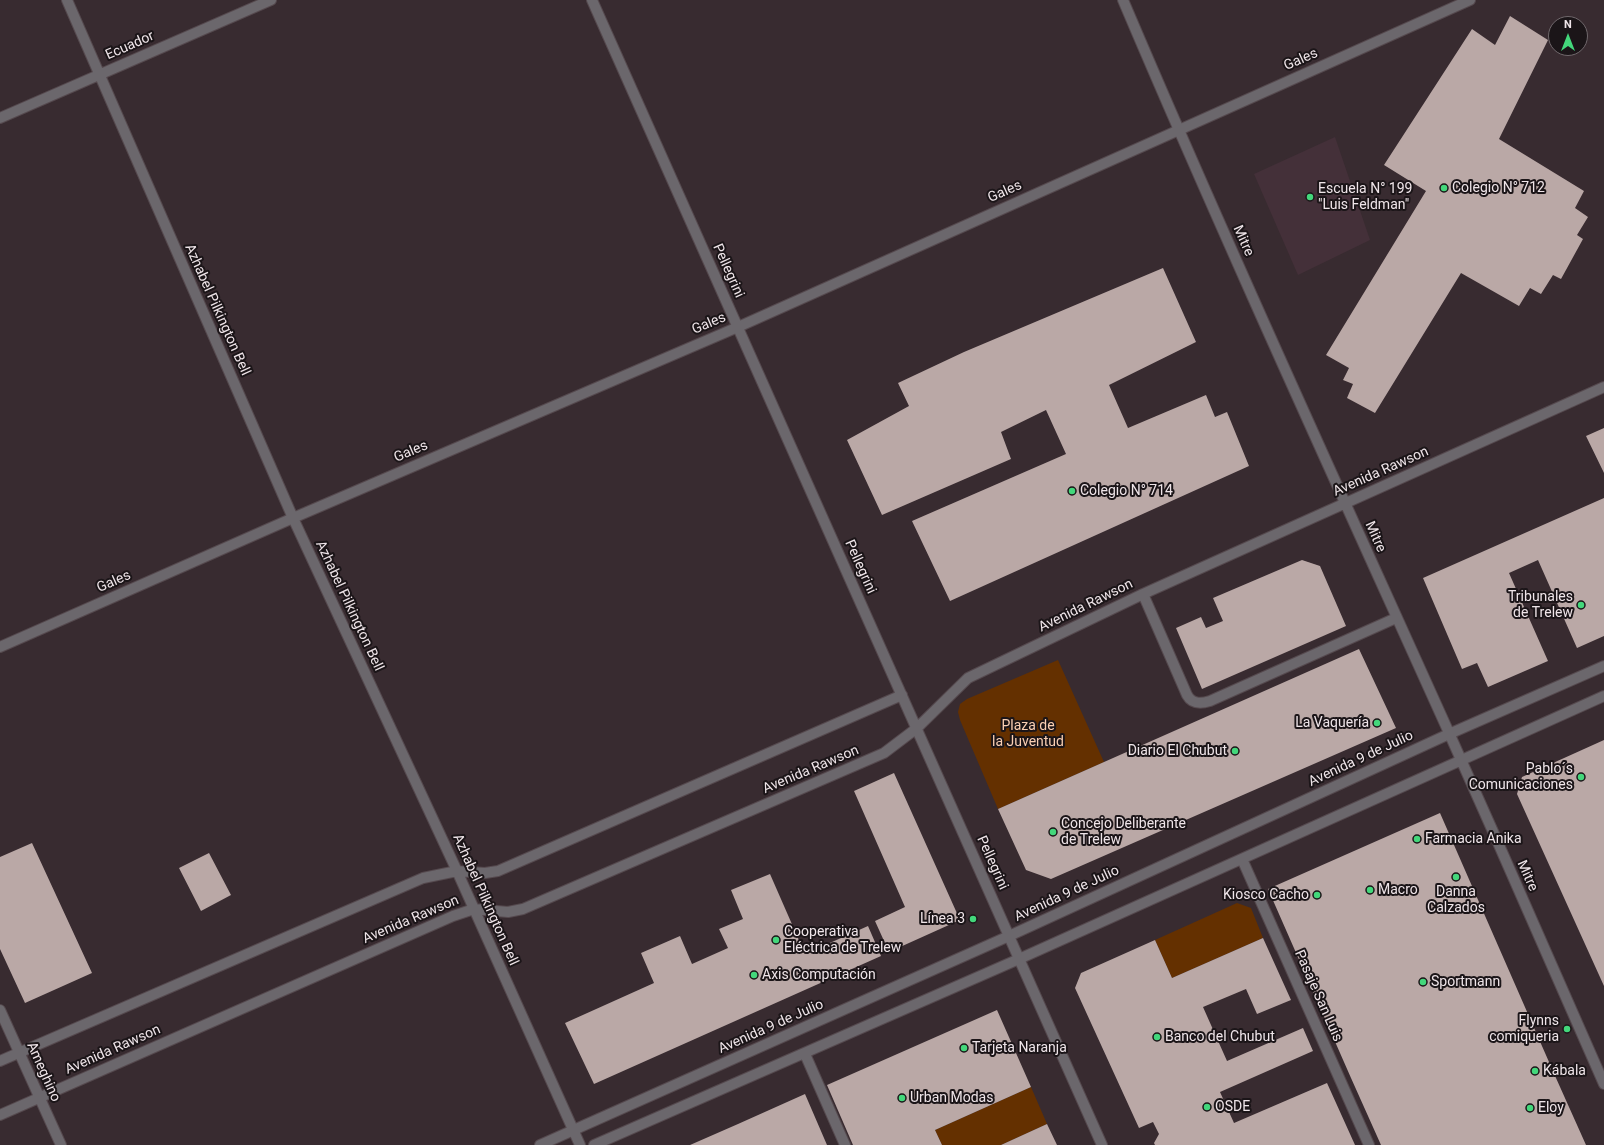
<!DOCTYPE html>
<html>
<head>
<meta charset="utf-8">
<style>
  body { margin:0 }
  #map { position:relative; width:1604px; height:1145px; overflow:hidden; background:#382b30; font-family:Roboto,sans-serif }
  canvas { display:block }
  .north { position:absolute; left:1548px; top:16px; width:40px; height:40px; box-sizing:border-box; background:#1b1518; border:1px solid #70686c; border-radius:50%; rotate:0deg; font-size:11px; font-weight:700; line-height:16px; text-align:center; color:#efe5e9 }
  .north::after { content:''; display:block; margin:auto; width:14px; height:18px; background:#43d77b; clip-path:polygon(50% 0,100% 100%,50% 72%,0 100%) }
</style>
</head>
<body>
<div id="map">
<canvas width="1604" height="1145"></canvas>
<div class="north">N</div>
</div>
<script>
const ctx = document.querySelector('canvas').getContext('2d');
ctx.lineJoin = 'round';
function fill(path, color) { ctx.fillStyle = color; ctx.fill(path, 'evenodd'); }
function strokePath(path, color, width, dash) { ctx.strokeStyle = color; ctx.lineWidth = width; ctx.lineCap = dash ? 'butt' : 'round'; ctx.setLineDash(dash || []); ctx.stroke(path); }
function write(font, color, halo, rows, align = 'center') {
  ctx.font = font + ' Roboto,sans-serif'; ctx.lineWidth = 4; ctx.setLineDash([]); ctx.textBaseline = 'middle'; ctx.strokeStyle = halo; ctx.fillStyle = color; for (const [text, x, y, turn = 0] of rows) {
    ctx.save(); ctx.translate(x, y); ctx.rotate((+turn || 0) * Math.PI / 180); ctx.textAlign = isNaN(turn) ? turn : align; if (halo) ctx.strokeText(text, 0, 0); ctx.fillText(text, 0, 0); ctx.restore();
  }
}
const built = new Path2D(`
  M1335 137 1370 240 1298 275 1254 174Z`);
const green = new Path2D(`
  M1058 660 1104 762 998 809 960 720 958 712 960 704 967 699Z
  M1237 903 1251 908 1263 938 1172 978 1155 940Z
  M1031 1087 1047 1124 1001 1145H942L935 1130Z`);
const building = new Path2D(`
  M1510 16 1548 40 1499 139 1584 191 1575 208 1588 217 1577 235 1583 239 1561 279 1553 275 1541 294 1530 288 1519 306 1461 273 1375 413 1347 398 1353 384 1343 380 1349 368 1326 355 1426 191 1384 165 1472 29 1495 45Z
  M1163 268 1196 342 1109 385 1128 428 1206 395 1215 417 1227 412 1249 466 950 601 912 521 1066 454 1046 410 1001 432 1011 459 882 515 847 440 909 406 898 383 964 352Z
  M1604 428V473L1586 436Z
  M1604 498V636L1577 648 1538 560 1509 573 1548 661 1488 687 1477 663 1462 669 1423 578Z
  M1302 560 1320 566 1346 626 1202 689 1176 628 1201 617 1206 628 1223 621 1213 598Z
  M1359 649 1396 728 1051 879 1026 870 998 809Z
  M1604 740V986L1517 794 1522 777Z
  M894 773 960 920 889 952 875 921 905 907 854 791Z
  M1440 813 1556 1078 1586 1145H1381L1351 1078 1268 889Z
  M32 843 92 973 25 1003 0 949V857Z
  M209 853 231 895 201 911 179 868Z
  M770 874 805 954 868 926 881 956 594 1084 565 1023 654 983 641 953 680 936 692 964 728 948 719 929 743 919 731 890Z
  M1263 938 1291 1000 1257 1014 1246 989 1203 1007 1227 1061 1303 1028 1313 1051 1220 1092 1234 1123 1327 1083 1355 1145H1155L1154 1143 1159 1134 1153 1122 1139 1128 1075 988 1081 973 1155 940 1172 978Z
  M997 1010 1031 1087 935 1130 942 1145H853L827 1085Z
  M805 1094 827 1145H690L738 1124Z
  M1047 1124 1057 1145H1001Z`);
const minor = new Path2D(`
  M67 0 293 518 457 871 580 1145
  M592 0 1102 1145
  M1123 0C1228 247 1340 491 1450 735 1502 851 1553 967 1604 1084
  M0 118 271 0
  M1143 594 1187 695C1192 704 1200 704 1210 701L1396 618
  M0 647 293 518 738 327 1470 0
  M1242 859 1369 1145
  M0 1010 61 1145
  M805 1054 845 1145
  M0 1061 423 878 457 871 485 873 498 871 902 695
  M0 1115 453 916 474 909 508 912 523 909 884 753 917 728 968 678 1143 594 1604 387
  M540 1145 1009 936 1449 734 1604 666
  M594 1145 1019 959 1604 696`);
const markers = [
  [1444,188,4,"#43d77b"],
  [1310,197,4,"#43d77b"],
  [1072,491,4,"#43d77b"],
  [1581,605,4,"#43d77b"],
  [1377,723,4,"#43d77b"],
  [1235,751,4,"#43d77b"],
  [1581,777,4,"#43d77b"],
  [1053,832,4,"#43d77b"],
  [1417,839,4,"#43d77b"],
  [1456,877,4,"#43d77b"],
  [1370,890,4,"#43d77b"],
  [1317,895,4,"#43d77b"],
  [973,919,4,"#43d77b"],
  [776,940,4,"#43d77b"],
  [754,975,4,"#43d77b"],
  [1423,982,4,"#43d77b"],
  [1567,1029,4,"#43d77b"],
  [1157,1037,4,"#43d77b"],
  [964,1048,4,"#43d77b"],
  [1535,1071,4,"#43d77b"],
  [902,1098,4,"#43d77b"],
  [1207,1107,4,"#43d77b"],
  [1530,1108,4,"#43d77b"]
];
const streetNames = [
  ["Ecuador",130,46,-24],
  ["Gales",1301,60,-24],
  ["Gales",1005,192,-24],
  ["Mitre",1243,241,66],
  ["Pellegrini",728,271,66],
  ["Azhabel Pilkington Bell",217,310,66],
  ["Gales",709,324,-23],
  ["Gales",411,452,-23],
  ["Avenida Rawson",1381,472,-24],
  ["Mitre",1375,537,66],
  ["Pellegrini",860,567,66],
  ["Gales",114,582,-24],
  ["Azhabel Pilkington Bell",349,606,65],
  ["Avenida Rawson",1086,606,-26],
  ["Avenida 9 de Julio",1361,759,-25],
  ["Avenida Rawson",811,770,-23],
  ["Pellegrini",992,863,66],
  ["Mitre",1527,876,66],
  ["Avenida 9 de Julio",1067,894,-25],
  ["Azhabel Pilkington Bell",485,900,66],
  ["Avenida Rawson",411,920,-23],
  ["Pasaje San Luis",1318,996,66],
  ["Avenida 9 de Julio",771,1027,-24],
  ["Avenida Rawson",113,1050,-24],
  ["Ameghino",43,1072,66]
];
const poiNames = [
  ["Colegio N° 712",1452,188],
  ["Escuela N° 199",1318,189],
  ["\"Luis Feldman\"",1318,205],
  ["Colegio N° 714",1080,491],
  ["Tribunales",1573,597,"right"],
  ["de Trelew",1573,613,"right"],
  ["La Vaquería",1369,723,"right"],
  ["Diario El Chubut",1227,751,"right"],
  ["Pablo´s",1573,769,"right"],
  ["Comunicaciones",1573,785,"right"],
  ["Concejo Deliberante",1061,824],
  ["de Trelew",1061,840],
  ["Farmacia Anika",1425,839],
  ["Macro",1378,890],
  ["Danna",1456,892,"center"],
  ["Calzados",1456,908,"center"],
  ["Kiosco Cacho",1309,895,"right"],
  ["Línea 3",965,919,"right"],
  ["Cooperativa",784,932],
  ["Eléctrica de Trelew",784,948],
  ["Axis Computación",762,975],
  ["Sportmann",1431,982],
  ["Flynns",1559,1021,"right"],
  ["comiqueria",1559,1037,"right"],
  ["Banco del Chubut",1165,1037],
  ["Tarjeta Naranja",972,1048],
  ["Kábala",1543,1071],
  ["Urban Modas",910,1098],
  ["OSDE",1215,1107],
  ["Eloy",1538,1108]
];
const parkNames = [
  ["Plaza de",1028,726],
  ["la Juventud",1028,742]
];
fill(built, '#443039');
fill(green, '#643000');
fill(building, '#baa8a6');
strokePath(minor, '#55494e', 12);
strokePath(minor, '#6b676c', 10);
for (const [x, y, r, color] of markers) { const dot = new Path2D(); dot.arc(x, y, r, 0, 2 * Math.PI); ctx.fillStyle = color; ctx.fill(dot); strokePath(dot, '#1b1518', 1.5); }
write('14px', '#efe5e9', '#1b1518', streetNames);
write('14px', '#efe5e9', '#1b1518', poiNames, 'left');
write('14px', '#facfb3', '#1b1518', parkNames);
</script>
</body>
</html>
